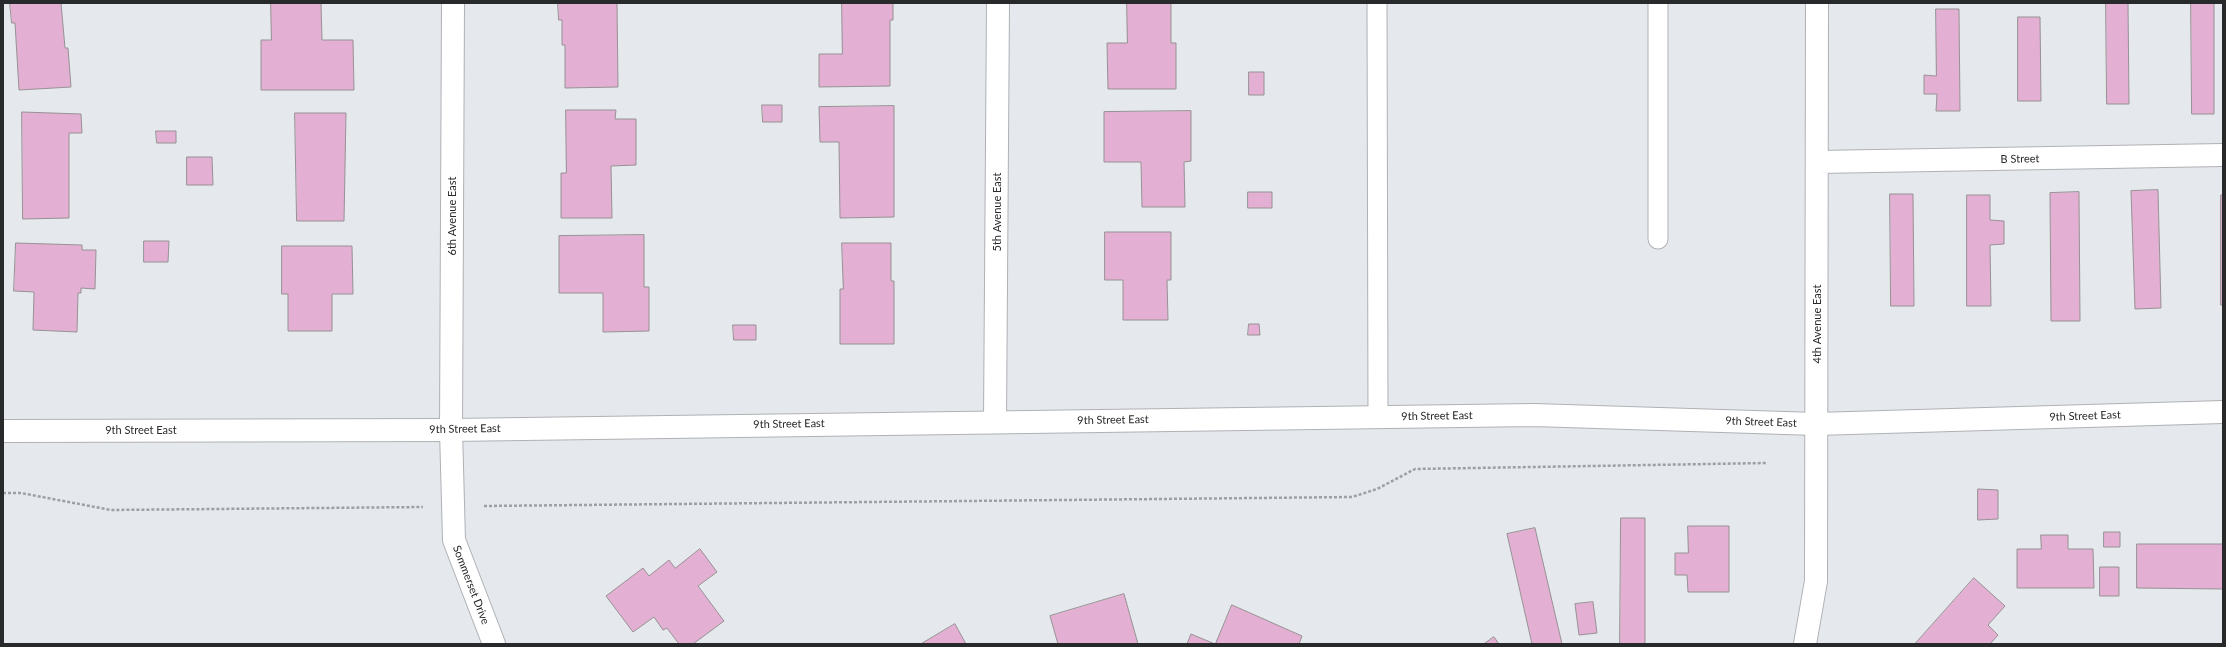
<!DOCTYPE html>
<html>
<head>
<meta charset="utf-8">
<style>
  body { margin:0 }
  #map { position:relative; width:2226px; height:647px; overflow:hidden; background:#e5e8ec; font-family:Lato,sans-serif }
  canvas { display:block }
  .frame { position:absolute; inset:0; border:4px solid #28292a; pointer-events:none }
</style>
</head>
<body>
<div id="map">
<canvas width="2226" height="647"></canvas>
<div class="frame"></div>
</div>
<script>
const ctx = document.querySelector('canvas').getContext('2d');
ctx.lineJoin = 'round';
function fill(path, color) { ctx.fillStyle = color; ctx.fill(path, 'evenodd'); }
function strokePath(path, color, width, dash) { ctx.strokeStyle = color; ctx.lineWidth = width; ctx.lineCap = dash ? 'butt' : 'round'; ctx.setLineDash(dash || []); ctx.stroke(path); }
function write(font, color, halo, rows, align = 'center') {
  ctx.font = font + ' Lato,sans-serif'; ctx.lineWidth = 3; ctx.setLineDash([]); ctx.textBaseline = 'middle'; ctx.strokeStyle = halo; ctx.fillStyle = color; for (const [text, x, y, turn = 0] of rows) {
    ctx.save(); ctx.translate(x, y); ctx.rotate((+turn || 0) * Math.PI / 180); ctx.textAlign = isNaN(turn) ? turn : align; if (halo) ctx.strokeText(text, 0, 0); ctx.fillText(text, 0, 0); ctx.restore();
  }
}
const building = new Path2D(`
  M10 3H61L65 48H68L71 87 19 90 15 23H12Z
  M271 3H321L322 40H353L354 90H261V40H271Z
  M558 3H617L618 87 565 88V45H562V20H559Z
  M842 3H893V20H890V86L819 87V54H842Z
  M1127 3H1171V43H1176V89H1108L1107 43H1127Z
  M2106 3H2128L2129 104H2107Z
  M2191 3H2214V114H2192Z
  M1936 9H1959L1960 111H1936L1937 94H1924V75L1936 76Z
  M2018 17H2040L2041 101H2018Z
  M1249 72H1264V95H1249Z
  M762 105H782V122H763Z
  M894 106V217L840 218 839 142H820L819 107Z
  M566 110H616L615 119H636V165L611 166 612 218H561V173H566Z
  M1191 111V161L1184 162 1185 207H1142L1141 162H1104V112Z
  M22 112 81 114 82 133H69V218L23 219Z
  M295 113H346L344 221H297Z
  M156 131H176V143H157Z
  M187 157H212L213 185H187Z
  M2158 190 2161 308 2135 309 2131 191Z
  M1248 192H1272V208H1248Z
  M2079 192 2080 321H2051L2050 193Z
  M1890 194H1913L1914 306H1891Z
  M1967 195H1990V220L2004 221V244L1990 245 1991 306H1967Z
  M2221 195H2223V305H2221Z
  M1105 232H1171V280H1167L1168 320H1123V280H1105Z
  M644 235V287H649V331L603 332V293H559V236Z
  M144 241H169L168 262H144Z
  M16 243 82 245V250H96L95 289 81 288V293H78L77 332 33 330 34 292 14 291Z
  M842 243H891V281H894V344H840V289H843Z
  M282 246H352L353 294H332V331H288V294H282Z
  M1249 324H1259L1260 335H1248Z
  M733 325H756V340H734Z
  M1978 489 1998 490V519L1978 520Z
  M1621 518H1645V644H1620Z
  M1688 526H1729V592H1688L1687 575H1675V553H1688Z
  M1535 528 1562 644H1532L1507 534Z
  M2104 532H2120V547H2104Z
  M2041 535H2068V549H2093L2094 588H2017V549H2041Z
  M2137 544H2223V589L2137 588Z
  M700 549 717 572 698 586 724 621 693 644H679L667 628 663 630 654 617 633 632 606 596 643 568 649 576 669 560 675 568Z
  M2100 567H2119V596H2100Z
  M1974 578 2005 606 1988 625 1998 635 1990 644H1915Z
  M1124 594 1138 644H1058L1050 616Z
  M1593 602 1597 633 1579 635 1575 604Z
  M1232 605 1302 636 1299 644H1187L1191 634 1215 644Z
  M955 624 966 644H921Z
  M1494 637 1499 644H1484Z`);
const path = new Path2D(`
  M3 493H21L111 510 423 507
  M484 506 1352 497 1377 489 1415 469 1767 463`);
const lane = new Path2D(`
  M1377 3 1378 417
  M1658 3V239`);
const street = new Path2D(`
  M453 3 451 430 454 540 494 644
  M1818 162 2223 155
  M995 421 998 3
  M1805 644 1816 581 1817 3`);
const secondary = new Path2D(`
  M3 431 451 430 1534 415 1816 424 2223 412`);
const streetNames = [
  ["B Street",2020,159,-1],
  ["5th Avenue East",997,212,-90],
  ["6th Avenue East",452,216,-90],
  ["4th Avenue East",1817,324,-90],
  ["9th Street East",1437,416,-1],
  ["9th Street East",2085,416,-2],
  ["9th Street East",1113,420,-1],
  ["9th Street East",1761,422,2],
  ["9th Street East",789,424,-1],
  ["9th Street East",465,429,-1],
  ["9th Street East",141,430],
  ["Sommerset Drive",471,585,69]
];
fill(building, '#e3afd2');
strokePath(building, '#969294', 1);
strokePath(lane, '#afb1b5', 21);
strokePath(street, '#afb1b5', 24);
strokePath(secondary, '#afb1b5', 24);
strokePath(path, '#9da0a3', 2.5, [3, 2]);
strokePath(lane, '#fff', 19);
strokePath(street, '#fff', 22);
strokePath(secondary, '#fff', 22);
write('11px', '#28292a', '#fff', streetNames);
</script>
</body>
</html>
